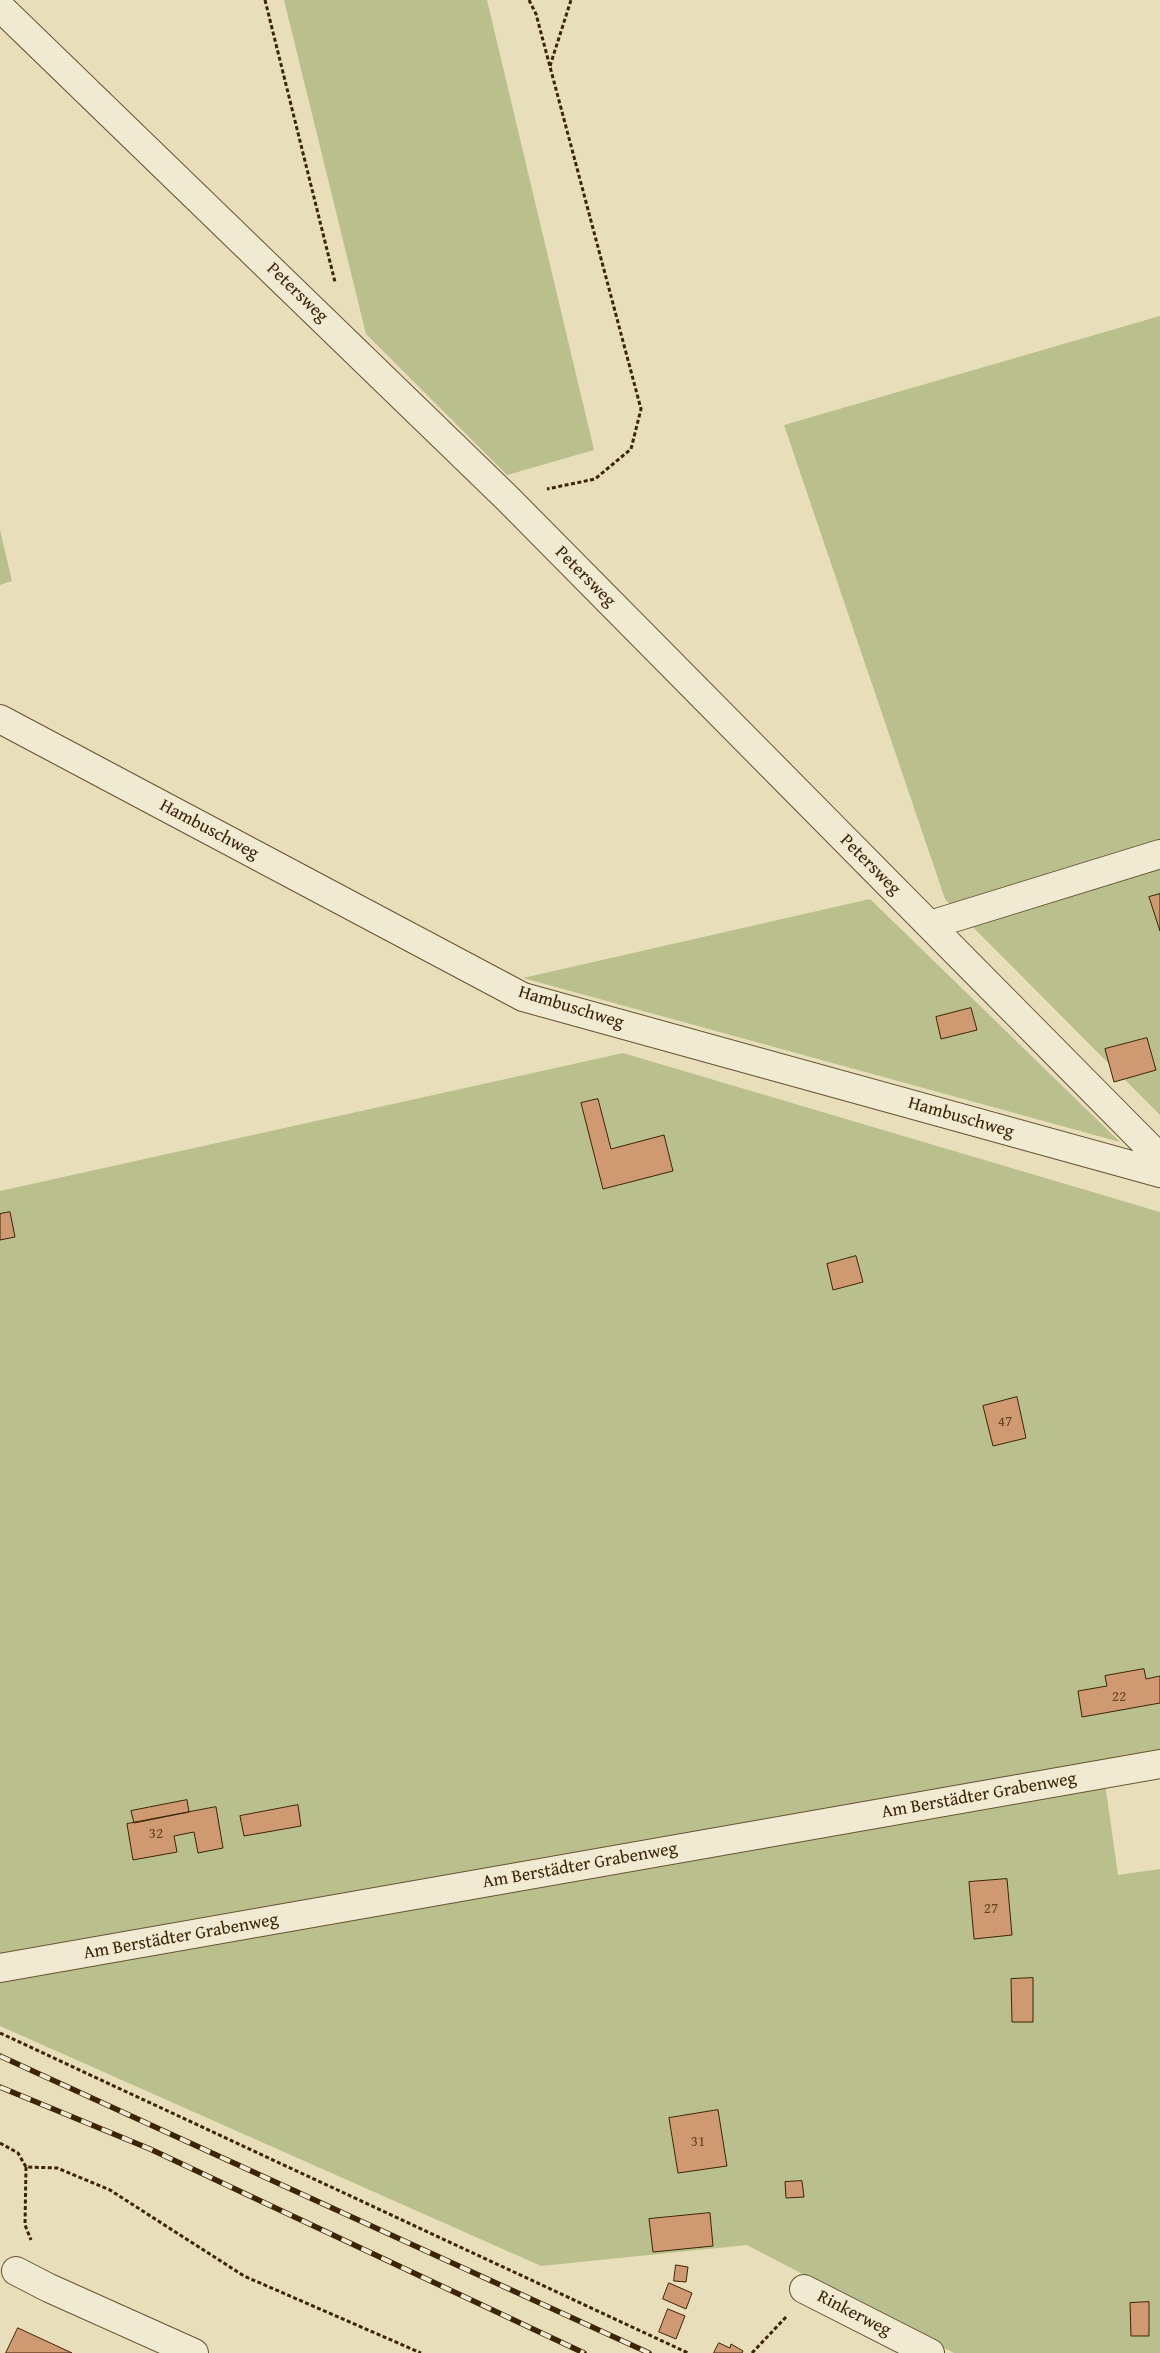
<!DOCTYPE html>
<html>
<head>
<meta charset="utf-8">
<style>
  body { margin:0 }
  canvas { display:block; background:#e8deb9 }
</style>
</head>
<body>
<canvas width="1160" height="2353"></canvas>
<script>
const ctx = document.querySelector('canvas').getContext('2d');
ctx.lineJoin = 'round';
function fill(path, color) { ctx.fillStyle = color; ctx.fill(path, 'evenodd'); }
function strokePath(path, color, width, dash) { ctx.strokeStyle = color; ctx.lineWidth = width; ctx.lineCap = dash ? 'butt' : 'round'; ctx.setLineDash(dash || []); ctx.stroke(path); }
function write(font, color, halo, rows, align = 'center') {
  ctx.font = font + ' "Gentium Book Plus",serif'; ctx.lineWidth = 4.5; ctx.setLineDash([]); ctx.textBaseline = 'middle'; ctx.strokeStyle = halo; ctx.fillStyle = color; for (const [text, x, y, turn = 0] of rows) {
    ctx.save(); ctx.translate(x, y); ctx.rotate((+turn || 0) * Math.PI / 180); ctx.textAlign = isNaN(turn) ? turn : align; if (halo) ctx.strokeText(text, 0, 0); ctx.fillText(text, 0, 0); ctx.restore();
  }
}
const green = new Path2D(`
  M284 0H487L594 450 507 475 366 334Z
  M1160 316V1115L945 899 784 425Z
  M0 530 12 581 0 585Z
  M870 899 1120 1142 523 978Z
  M623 1053 1160 1212V1750L1102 1762 1118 1875 1160 1869V2353H954L747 2245 541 2266 0 2026V1191Z`);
const building = new Path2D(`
  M1160 894V931L1149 897Z
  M971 1008 977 1030 941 1039 936 1017Z
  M1147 1038 1156 1070 1114 1082 1105 1049Z
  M598 1099 611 1149 664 1135 673 1171 603 1189 581 1103Z
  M10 1212 15 1237 0 1240V1214Z
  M856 1256 863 1282 833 1290 827 1264Z
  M1017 1397 1026 1438 993 1446 983 1406Z
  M1144 1669 1146 1679 1160 1676V1703L1082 1717 1078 1691 1107 1686 1105 1676Z
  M187 1800 189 1812 134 1823 131 1811Z
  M298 1805 301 1826 244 1836 240 1816Z
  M216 1807 223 1848 198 1853 194 1832 174 1836 177 1852 133 1860 127 1824Z
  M1007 1879 1012 1935 974 1939 969 1882Z
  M1033 1978V2022H1012L1011 1979Z
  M718 2110 727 2166 678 2173 669 2118Z
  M802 2181 804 2197 786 2198 785 2182Z
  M710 2213 713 2246 653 2252 649 2219Z
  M676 2265 688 2267 686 2282 674 2281Z
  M669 2283 692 2293 686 2309 663 2299Z
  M1149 2302V2336H1131L1130 2303Z
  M668 2309 685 2316 676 2339 659 2332Z
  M18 2328 72 2353H6Z
  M719 2343 730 2348 731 2344 743 2351 742 2353H714Z`);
const path = new Path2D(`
  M265 0 335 282
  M529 0 536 14 641 409 631 449 595 479 547 489
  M550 66 571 0
  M0 2033 688 2353
  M0 2143 18 2153 26 2167 57 2168 110 2190 244 2276 421 2353
  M26 2167 25 2225 31 2240
  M752 2353 786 2317`);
const minor = new Path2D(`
  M0 7 507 498 1160 1158
  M0 719 523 997 1160 1173
  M930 925 1160 854
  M0 1968 1160 1764
  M16 2271 49 2288 194 2353
  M804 2289 930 2353`);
const rail = new Path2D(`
  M0 2056 649 2353
  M0 2087 150 2149 584 2353`);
const numberNames = [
  ["47",1005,1422],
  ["22",1119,1697],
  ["32",156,1834],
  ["27",991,1909],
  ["31",698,2142]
];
const streetNames = [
  ["Petersweg",297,293,44],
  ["Petersweg",585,577,45],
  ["Hambuschweg",209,830,28],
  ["Petersweg",870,865,45],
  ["Hambuschweg",571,1008,17],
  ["Hambuschweg",961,1118,16],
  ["Am Berstädter Grabenweg",979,1796,-10],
  ["Am Berstädter Grabenweg",580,1866,-10],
  ["Am Berstädter Grabenweg",181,1937,-10],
  ["Rinkerweg",854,2314,27]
];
fill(green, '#b9c08d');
fill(building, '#cf9a71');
strokePath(building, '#3d2405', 1);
strokePath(minor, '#685232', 30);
strokePath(path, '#3d2405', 3, [4, 2.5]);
strokePath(minor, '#f0ead2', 28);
strokePath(rail, '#3d2405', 5.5);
strokePath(rail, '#f0ead2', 4, [11]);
write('15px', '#624220', null, numberNames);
write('18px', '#3d2405', '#f0ead2', streetNames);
</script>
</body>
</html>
